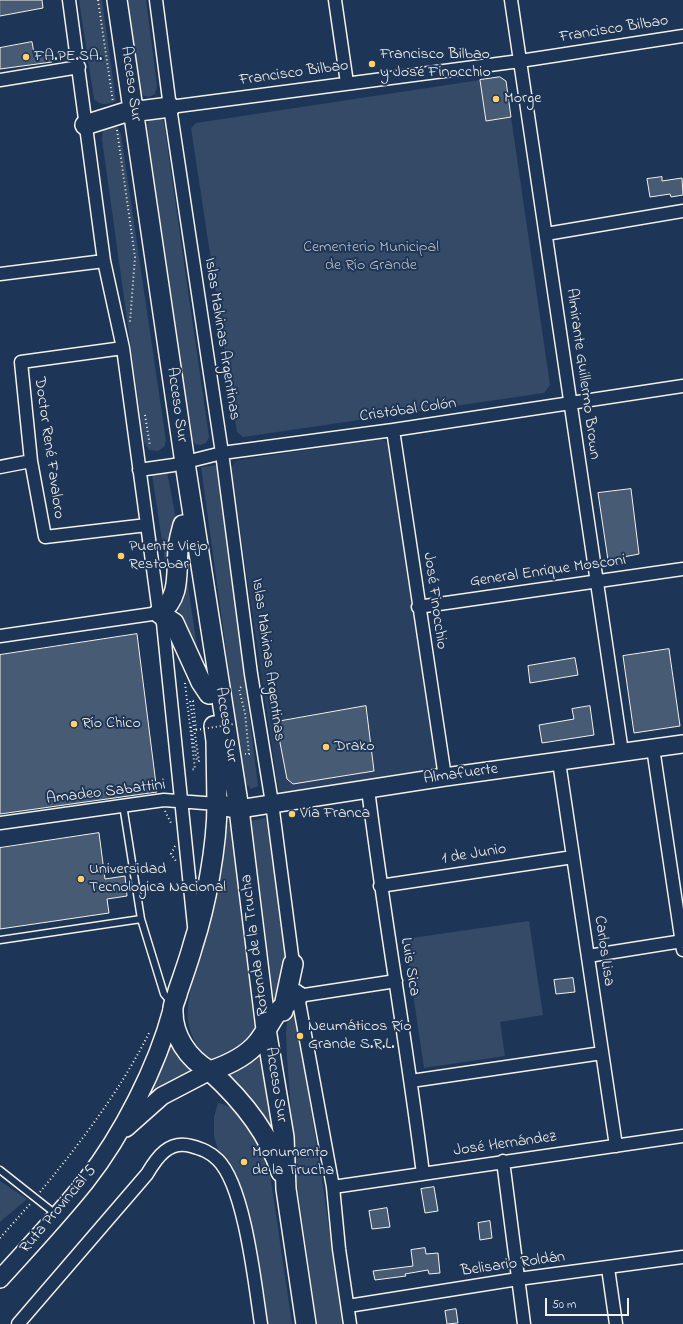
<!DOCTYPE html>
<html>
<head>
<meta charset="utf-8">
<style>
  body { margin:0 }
  #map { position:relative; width:683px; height:1324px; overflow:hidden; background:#1d3557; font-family:"Indie Flower",sans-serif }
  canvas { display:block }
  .scale { position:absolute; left:545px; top:1298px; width:84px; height:18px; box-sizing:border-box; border:2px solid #f4f1e8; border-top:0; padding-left:5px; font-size:12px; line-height:14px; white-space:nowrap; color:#f4f1e8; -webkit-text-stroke:3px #1d3557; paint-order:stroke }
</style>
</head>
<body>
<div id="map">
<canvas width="683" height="1324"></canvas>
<div class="scale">50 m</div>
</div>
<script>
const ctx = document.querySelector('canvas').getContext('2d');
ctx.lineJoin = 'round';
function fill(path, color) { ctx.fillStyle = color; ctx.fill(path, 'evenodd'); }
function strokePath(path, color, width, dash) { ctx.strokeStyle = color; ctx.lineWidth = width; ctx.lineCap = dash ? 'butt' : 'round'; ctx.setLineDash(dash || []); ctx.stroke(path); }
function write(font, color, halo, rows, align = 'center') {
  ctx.font = font + ' "Indie Flower",sans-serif'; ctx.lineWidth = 4; ctx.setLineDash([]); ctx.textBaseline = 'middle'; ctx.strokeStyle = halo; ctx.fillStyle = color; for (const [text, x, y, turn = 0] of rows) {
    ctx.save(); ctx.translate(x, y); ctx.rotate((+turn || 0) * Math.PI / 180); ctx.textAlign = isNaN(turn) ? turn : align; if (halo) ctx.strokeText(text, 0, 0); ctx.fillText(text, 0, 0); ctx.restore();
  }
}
const built = new Path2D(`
  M382 439 388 444 390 447 439 765 434 772 286 794 279 790 278 787 231 468 235 462 239 460Z`);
const green = new Path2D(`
  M79 0H102L116 101C107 104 102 107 94 99Z
  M125 0H146L157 86 155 94 149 97 141 95 137 88Z
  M480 80 486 121 511 117 550 385 544 393 243 437 237 432 191 128 196 123Z
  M159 116 162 118 164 123 209 437 206 443 200 445 195 444 191 438 147 127 149 119Z
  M111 124 117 127 121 134 166 441 164 447 158 451 149 450 144 442 102 139 103 130Z
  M218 465 258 786 251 789 244 781 201 467Z
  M167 472 177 524 168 580 152 475Z
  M187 579 197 647 176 605Z
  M265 818 269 824 285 948 284 970 274 1007 247 822Z
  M231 824 234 825 257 1021C255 1036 250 1041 238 1049 234 1052 229 1056 225 1057 203 1067 190 1036 188 1020 186 992 199 964 205 937 213 900 218 863 225 826Z
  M529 921 543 1015 500 1022 505 1056 424 1068 405 939Z
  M294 1003 323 1186 342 1324H317L296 1178 287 1057 286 1032 289 1009Z
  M174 1036 196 1073 146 1100Z
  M265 1051 280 1161 221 1074Z
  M218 1103C246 1108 260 1143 269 1167L292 1324H265L244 1203 220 1157 214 1136V1117Z
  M0 1181 27 1199 0 1222Z`);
const building = new Path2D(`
  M0 0H42L43 8 0 16Z
  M32 42 34 53 51 50 52 62 0 69V48Z
  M500 77 506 81 511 117 486 121 480 80Z
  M662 177V181L682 178 683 195 671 197 670 194 650 197 647 179Z
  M631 489 639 554 608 560 598 493Z
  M137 634 157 792 0 814V655Z
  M669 649 680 726 634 733 623 656Z
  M575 658 578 675 530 683 528 666Z
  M366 706 374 771 293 784 287 779 276 722Z
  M590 706 594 735 542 743 539 725 574 719 572 709Z
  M99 833 105 879 125 876 127 896 107 899 109 913 0 929V848Z
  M573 978 575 992 556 994 554 980Z
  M434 1187 438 1211 425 1213 421 1189Z
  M387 1208 390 1227 372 1229 369 1211Z
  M490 1221 492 1238 480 1240 478 1223Z
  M425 1248 426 1254 438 1253 440 1273 429 1274 428 1270 405 1274 406 1276 375 1280 373 1271 413 1266 411 1250Z
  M456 1309 458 1323 447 1324 445 1311Z`);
const path = new Path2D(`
  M98 0 113 102
  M117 130 135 257 130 322
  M145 415 150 446
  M185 683 195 769 190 770
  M241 687 239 689 245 713 249 754H245
  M191 727 197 761H199L190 701H193L196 730
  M165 811 171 823
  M175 846 171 854 176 861
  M40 1192C81 1142 120 1091 149 1033
  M0 1238 30 1204`);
const lane = new Path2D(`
  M123 805 141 919 164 994 171 1002
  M0 940 141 919
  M0 1170 57 1215`);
const street = new Path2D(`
  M69 0 104 261 123 348 159 613 163 623 194 926
  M156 0 170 107 222 453 251 674 272 803 294 971
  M335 0 347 83
  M511 0 622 752
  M0 80 79 67
  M170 107 520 61 683 36
  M546 234 683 211
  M0 274 104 261
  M123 348 21 362 31 461 45 537 147 525
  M393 430 445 777
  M0 467 31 461
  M139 470 174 465 222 453 393 430 683 386
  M418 607 683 569
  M0 636 159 613
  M653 748 683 950
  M559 762 616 1146
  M368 789C384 918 407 1045 423 1174
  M0 823 164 800 217 804
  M380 886 573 857
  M588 956 683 941
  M297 991 333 1187 339 1249 350 1324
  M298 996 396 981
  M411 1081 602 1053
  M503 1161 524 1324
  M333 1187 683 1136
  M608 1268 616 1324
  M348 1306 518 1279 683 1257
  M18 1324 147 1174C157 1157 169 1140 191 1146 202 1149 210 1152 218 1160 245 1187 255 1285 261 1324`);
const secondary = new Path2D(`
  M239 809 445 777 683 744
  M126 1128 162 1096 210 1071
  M0 1279C29 1247 59 1215 86 1181 122 1135 157 1067 172 1010`);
const primary = new Path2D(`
  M117 0 185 463 239 809
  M85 125 123 113 170 107
  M159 613 174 623 201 682 209 694
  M159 613C181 598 176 573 178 550 178 542 181 533 183 525
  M214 726 216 741 217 804
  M298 996C271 1012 274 1021 258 1042 246 1057 228 1065 210 1071 188 1059 172 1035 173 1009 173 1003 177 997 178 991 183 976 189 960 193 945 206 905 217 846 217 804L239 809 266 1029 284 1137 286 1189 306 1324
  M283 1011 293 964
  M210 1071C241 1099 268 1131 281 1172`);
const pathBridge = new Path2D(`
  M196 730 234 724`);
const markers = [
  [26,57,4,"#ffd166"],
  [372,64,4,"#ffd166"],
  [496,99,4,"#ffd166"],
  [121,556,4,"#ffd166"],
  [74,724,4,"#ffd166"],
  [326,747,4,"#ffd166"],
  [292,814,4,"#ffd166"],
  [81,879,4,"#ffd166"],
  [300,1036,4,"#ffd166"],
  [244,1162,4,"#ffd166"]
];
const streetNames = [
  ["Francisco Bilbao",614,30,-9],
  ["Francisco Bilbao",294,74,-8],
  ["Acceso Sur",130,84,82],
  ["Islas Malvinas Argentinas",221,339,81],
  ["Almirante Guillermo Brown",582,374,82],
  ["Acceso Sur",176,405,82],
  ["Cristóbal Colón",408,411,-8],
  ["Doctor René Favaloro",48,448,82],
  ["General Enrique Mosconi",548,572,-8],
  ["José Finocchio",434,601,82],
  ["Islas Malvinas Argentinas",267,660,82],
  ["Acceso Sur",225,725,81],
  ["Almafuerte",461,775,-8],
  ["Amadeo Sabattini",106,793,-7],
  ["1 de Junio",474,855,-9],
  ["Rotonda de la Trucha",256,945,-97],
  ["Carlos Lisa",603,951,82],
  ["Luis Sica",409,967,81],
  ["Acceso Sur",275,1085,81],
  ["José Hernández",505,1145,-8],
  ["Ruta Provincial 5",59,1210,-50],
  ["Belisario Roldán",513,1265,-8]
];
const poiNames = [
  ["Francisco Bilbao",380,55],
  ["y José Finocchio",380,73],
  ["FA.PE.SA.",34,57],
  ["Morge",504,99],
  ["Puente Viejo",129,547],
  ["Restobar",129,565],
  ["Río Chico",82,724],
  ["Drako",334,747],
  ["Vía Franca",300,814],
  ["Universidad",89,870],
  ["Tecnologica Nacional",89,888],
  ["Neumáticos Río",308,1027],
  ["Grande S.R.L.",308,1045],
  ["Monumento",252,1153],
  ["de la Trucha",252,1171]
];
const parkNames = [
  ["Cementerio Municipal",371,248],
  ["de Río Grande",371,266]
];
fill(built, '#2a4060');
fill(green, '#354a67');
fill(building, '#485b74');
strokePath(building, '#f4f1e8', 1);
strokePath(lane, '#f4f1e8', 9);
strokePath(street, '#f4f1e8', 15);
strokePath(secondary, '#f4f1e8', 20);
strokePath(primary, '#f4f1e8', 22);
strokePath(path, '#f4f1e8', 2, [1, 3]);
strokePath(lane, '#1d3557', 6);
strokePath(street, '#1d3557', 12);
strokePath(secondary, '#1d3557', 17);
strokePath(primary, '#1d3557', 19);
strokePath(pathBridge, '#f4f1e8', 2, [1, 3]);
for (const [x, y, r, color] of markers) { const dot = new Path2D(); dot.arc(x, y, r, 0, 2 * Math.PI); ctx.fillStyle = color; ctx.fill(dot); strokePath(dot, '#1d3557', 1.5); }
write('16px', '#f4f1e8', '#1d3557', streetNames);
write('16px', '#f4f1e8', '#1d3557', poiNames, 'left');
write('16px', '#bbbfc1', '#1d3557', parkNames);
</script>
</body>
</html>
